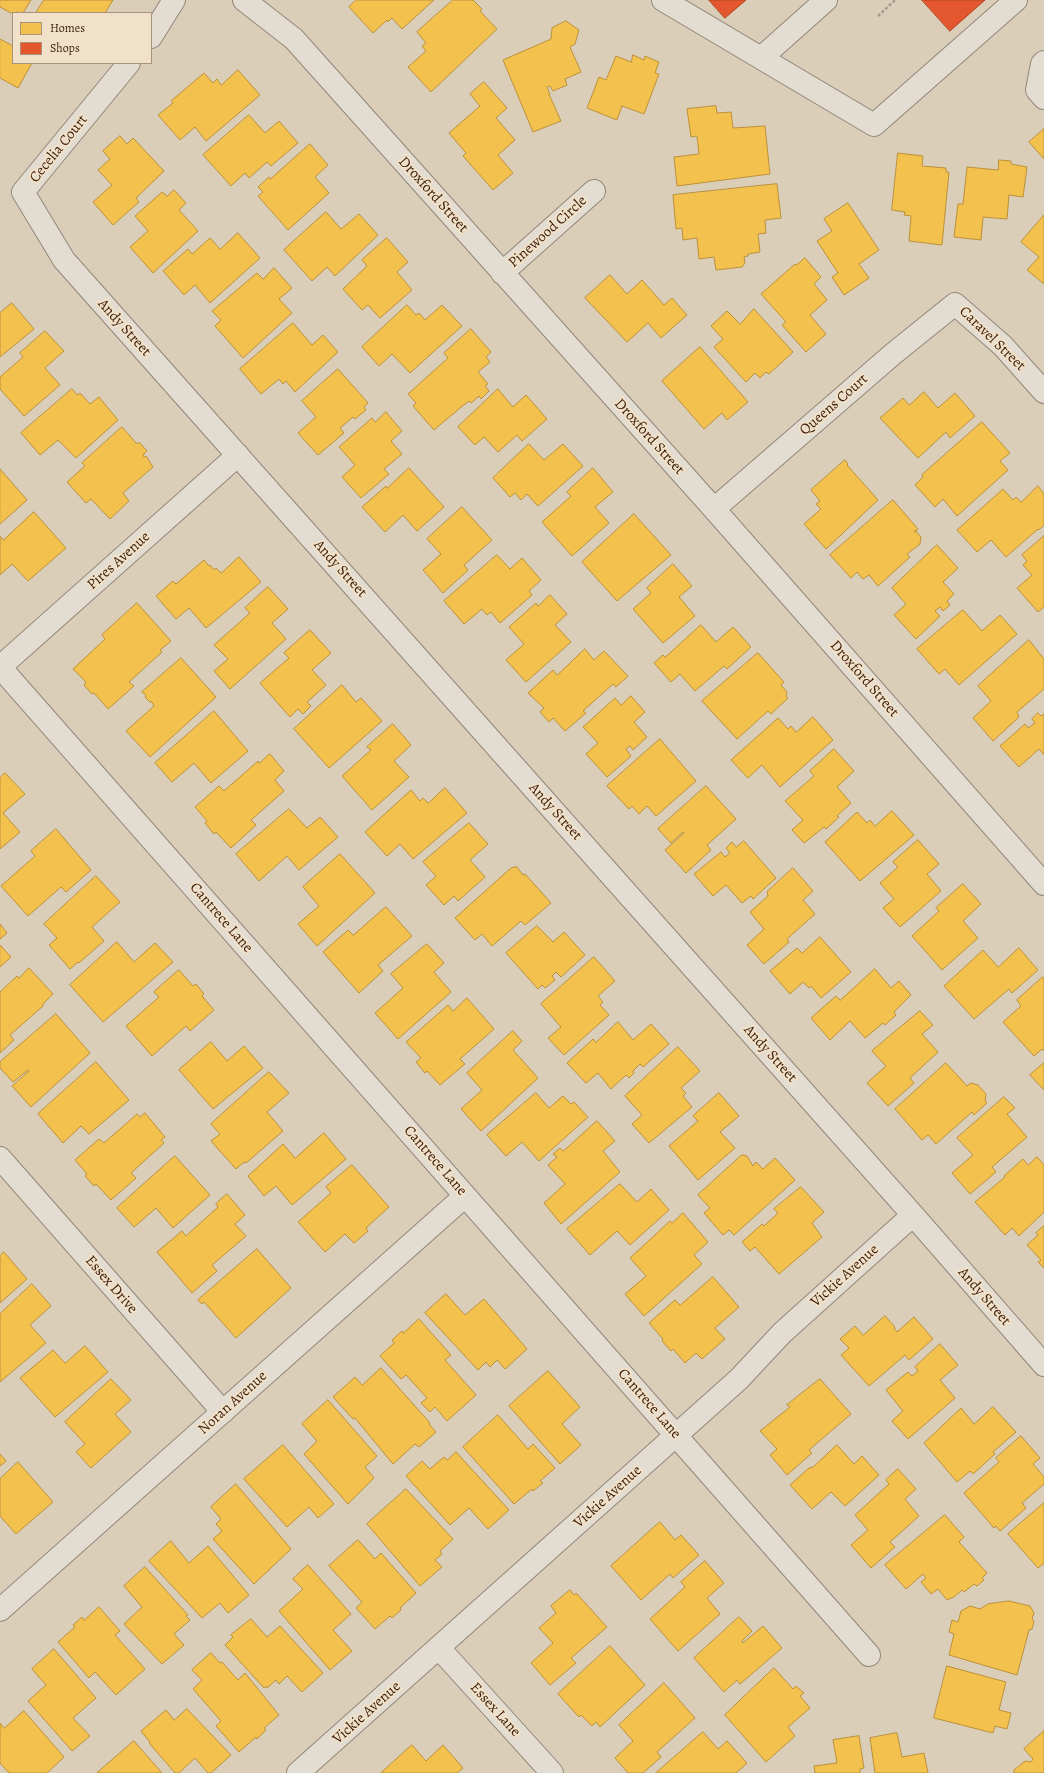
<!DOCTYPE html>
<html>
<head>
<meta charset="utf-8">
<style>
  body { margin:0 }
  #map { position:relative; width:1044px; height:1773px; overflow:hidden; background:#dbceb9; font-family:Alegreya,serif }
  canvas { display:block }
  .legend { position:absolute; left:12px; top:12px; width:140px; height:52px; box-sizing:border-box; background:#f1e1c8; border:1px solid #a8937d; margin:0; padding:5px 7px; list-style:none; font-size:12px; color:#3b1d0c }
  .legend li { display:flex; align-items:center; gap:8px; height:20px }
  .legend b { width:20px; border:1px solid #a8937d }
</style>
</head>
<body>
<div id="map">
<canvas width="1044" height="1773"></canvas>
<ul class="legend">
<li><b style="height:11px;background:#f2c14e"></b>Homes</li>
<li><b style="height:11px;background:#e4572e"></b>Shops</li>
</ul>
</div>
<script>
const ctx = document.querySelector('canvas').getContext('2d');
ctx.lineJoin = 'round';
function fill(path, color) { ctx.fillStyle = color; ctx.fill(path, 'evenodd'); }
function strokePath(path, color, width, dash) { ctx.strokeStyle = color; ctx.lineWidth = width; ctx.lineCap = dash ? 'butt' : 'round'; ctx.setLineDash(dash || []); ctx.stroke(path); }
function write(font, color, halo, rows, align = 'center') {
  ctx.font = font + ' Alegreya,serif'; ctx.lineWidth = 4; ctx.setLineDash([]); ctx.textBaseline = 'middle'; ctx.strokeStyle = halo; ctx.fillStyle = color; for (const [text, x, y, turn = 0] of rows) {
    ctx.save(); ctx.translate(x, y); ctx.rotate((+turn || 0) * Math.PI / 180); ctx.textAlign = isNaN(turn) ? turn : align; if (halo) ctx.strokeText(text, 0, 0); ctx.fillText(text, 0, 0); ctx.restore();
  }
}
const homes = new Path2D(`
  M0 0H31L23 13 16 12 13 14 0 7Z
  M44 0H113L105 13H36Z
  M356 0H434L402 29 392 18 388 22 387 20 373 33 349 7Z
  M453 0H473L482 9 480 11 497 29 431 92 408 67 426 51 422 46 426 43 417 32Z
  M566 21 579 30 575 44 570 47 581 72 565 79 567 85 553 91 550 86 547 87 550 94H549L561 121 533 132 503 60 551 39 552 28Z
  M0 39 13 46V63H32L18 88 0 78Z
  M633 55 644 60 645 56 659 62 655 73 659 74 644 114 622 106 617 120 587 108 599 77 606 80 616 56 631 62Z
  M238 70 260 95 206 141 195 127 180 140 158 115 173 103 171 101 204 73 213 83 217 79 221 85Z
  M484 82 507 108 496 118 515 140 498 155 513 173 493 190 463 156 466 153 449 133 480 106 470 94Z
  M716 106 717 113 731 112 733 128 765 126 770 174 677 186 674 157 699 154 697 136 691 137 687 109Z
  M249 115 265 133 279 121 298 143 271 166 267 162 249 178 245 173 231 186 203 155Z
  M1044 129V159L1029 142Z
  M120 136 127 144 133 138 164 171 136 198 139 202 113 225 93 202 112 185 98 170 110 159 103 151Z
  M310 144 328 165 315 177 329 193 288 230 258 196 263 192 258 187 269 177 270 179Z
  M898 153 923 156 922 166 946 168V172H949L942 245 909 241 911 216 904 215 905 212 892 210Z
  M999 160 1011 161V164L1027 167 1023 197 1009 195 1007 219 983 217 981 240 954 237 958 204H963L967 167 998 170Z
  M777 184 781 218 765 220 766 233 758 234 760 252 748 254V256L744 257 745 263 742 267 716 270 714 257 699 259 697 238 683 240 682 228 676 229 673 195Z
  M174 190 186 203 179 210 198 231 153 273 130 247 148 231 135 216 162 192 167 196Z
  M848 203 879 250 859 264 869 278 844 295 832 277 838 273 817 241 832 231 824 219Z
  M326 212 341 229 359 214 378 235 335 276 327 267 312 281 284 250Z
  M1044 215V284L1027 270 1039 257 1021 242Z
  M238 233 260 258 210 303 195 285 184 295 163 271 188 249 192 254 210 238 220 249Z
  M387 238 408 262 397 272 412 290 380 318 368 305 362 310 343 289 367 266 362 260Z
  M805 258 821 277 814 284 827 300 810 315 826 334 806 352 782 325 786 322 761 294 795 264 796 265Z
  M274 268 292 288 279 299 292 313 243 358 215 326 221 320 212 311 257 273 263 279Z
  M610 275 627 294 642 280 664 305 672 298 687 315 661 338 648 323 627 342 585 298Z
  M12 303 34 329 0 357V313Z
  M407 305 416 315 419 313 425 320 442 305 462 326 410 373 392 354 379 366 362 347Z
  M754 309 793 352 769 374 766 372 760 378 755 373 746 382 714 347 723 339 711 326 727 311 740 324Z
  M293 323 312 345 323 335 338 352 295 392 286 381 283 384 279 379 261 394 240 369Z
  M471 329 491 352 486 357 490 362 478 372 488 384 485 386 489 391 481 399 479 396 471 403 469 401 460 408 434 430 413 406 416 403 408 394 448 358 444 353Z
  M45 331 64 351 45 368 60 385 24 416 0 389V377L23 357 20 353Z
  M700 347 748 402 727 420 722 413 704 429 662 381Z
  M338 369 368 403 364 407 366 410 355 419 353 417 340 428 344 433 318 455 298 433 316 417 302 401Z
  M72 389 77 395 80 393 90 404 99 397 118 420 76 458 58 440 40 455 21 433Z
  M498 389 513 407 526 395 547 419 522 441 517 435 498 452 484 437 475 445 458 427Z
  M924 392 938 408 955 393 975 416 950 438 946 432 918 458 880 418 903 398 909 405Z
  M386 412 402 431 391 441 402 454 384 469 389 474 361 498 342 477 355 465 339 447 372 418 375 422Z
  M982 422 1010 453 1000 461 1008 470 957 516 943 499 935 507 915 485 923 477 922 475Z
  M122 427 137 444 139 442 147 451 143 455 144 457 146 456 153 467 123 493 129 501 110 519 91 499 86 503 67 482 85 466 82 463Z
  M529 444 544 460 563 444 583 466 538 506 527 494 521 500 515 493 510 497 493 478Z
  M845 460 848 464 847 465 878 500 826 549 804 524 821 509 816 504 820 501 811 490Z
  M409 468 444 507 417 531 403 515 385 532 362 507 386 486 387 488Z
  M593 468 613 492 595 507 609 523 572 556 542 522 571 496 567 492Z
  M0 469 27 500 0 524Z
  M1038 486 1044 494V525L1039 530 1038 529 1006 557 991 540 977 552 957 530 1003 489 1013 500 1016 497 1021 502Z
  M893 500 918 529 914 532 916 531 921 537 920 544 907 554 910 557 878 586 869 575 863 579 857 572 851 578 830 555Z
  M462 507 492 540 464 565 468 570 443 593 423 570 441 554 427 539Z
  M34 512 66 548 28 581 12 564 0 575V536L3 540Z
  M634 514 671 555 617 601 582 562Z
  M1044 536V607L1038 612 1017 588 1032 575 1023 565 1027 561 1022 555Z
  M937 545 958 568 943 582 954 594 947 601 950 605 943 611 940 607 935 611 940 616 916 639 894 615 906 604 892 588Z
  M497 555 510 569 522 558 541 580 529 591 532 595 500 623 491 612 487 615 482 609 464 624 444 601Z
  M239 557 261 582 206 628 189 608 176 619 156 596 173 581 176 584 204 560 209 566 210 565 214 570 216 568 221 573Z
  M673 564 692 586 679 597 695 616 663 643 633 609 651 593 647 588Z
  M268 587 288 609 272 623 286 639 230 689 214 671 228 659 214 645 250 613 245 608Z
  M550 595 567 614 555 625 571 642 526 682 506 660 524 644 509 627 536 603 538 606Z
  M137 603 171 641 160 650 162 652 129 682 134 686 108 709 94 693 92 694 84 685 86 682 73 669 105 639 102 635Z
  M963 610 982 631 1000 615 1017 634 959 685 945 669 939 674 917 649Z
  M701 625 716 642 733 627 751 647 727 669 724 666 695 691 680 674 671 682 654 663 663 655 665 657Z
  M310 630 331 653 312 670 326 685 307 702 311 706 303 714 298 709 290 717 260 683 289 658 284 653Z
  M1029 640 1044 659V689L1017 712 1019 717 993 741 973 718 991 701 978 686Z
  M585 649 594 660 604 651 628 676 616 687 613 684 583 711 586 713 565 731 553 718 549 722 540 712 544 708 528 693 553 670 557 675Z
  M758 653 784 682 781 685 787 692 786 696 788 698 771 714 768 711 737 739 702 701Z
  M181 658 216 697 150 757 126 731 154 706 152 702H150L145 697 146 695 142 692Z
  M342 685 356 702 361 698 382 721 329 768 294 729Z
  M631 696 645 712 634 722 647 737 633 750 630 746 626 749 631 756 607 777 586 754 598 743 583 727 615 698 621 705Z
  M214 711 248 751 211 783 194 763 172 782 155 763Z
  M1038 713 1041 716 1044 714V755L1039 749 1019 767 1000 746 1025 724 1028 728 1035 723 1032 719Z
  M813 717 833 740 780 787 762 765 748 778 731 760 778 718 788 729 791 726 796 732Z
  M393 724 411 745 394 761 409 777 372 810 342 776 371 750 367 747Z
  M660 739 696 781 656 816 647 806 639 814 632 806 629 809 607 786Z
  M834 749 854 771 837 787 851 803 837 816 839 817 826 829 824 827 804 843 792 830 803 820 785 801 814 776 810 771Z
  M270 754 284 771 275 780 284 791 251 820 256 825 231 848 216 832 214 834 205 823 207 821 195 807 219 786 224 791 258 761 259 763Z
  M5 773 25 794 3 813 20 832 0 849V778Z
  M706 786 736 819 707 845 711 850 686 873 665 850 684 833 683 832 671 843 658 829Z
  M445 788 467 813 413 859 400 844 387 856 365 832 411 790 420 801 423 798 428 803Z
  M289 809 307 828 320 817 338 837 299 870 287 856 259 881 236 854Z
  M892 811 914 835 860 881 825 842 857 812 867 823 870 820 875 826Z
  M469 823 488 844 470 860 485 877 458 901 454 896 444 905 426 885 436 876 423 862Z
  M56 829 91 870 66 892 61 887 28 916 1 886 35 856 31 851Z
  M918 840 939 864 927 874 941 891 900 927 883 908 894 899 880 883 898 867 893 862Z
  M744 841 776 878 753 899 751 896 742 903 726 885 713 896 694 874 721 852 725 857 730 853 726 848 732 842 736 847Z
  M340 854 375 893 317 946 298 924 319 906 303 887Z
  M517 867 523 875 525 874 551 903 525 925 521 921 492 946 482 934 475 940 455 918 511 868Z
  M793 868 813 891 803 900 815 914 787 939 789 942 764 964 747 945 764 929 750 912 768 896 767 892Z
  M96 876 120 902 92 927 104 941 79 963 78 962 70 969 49 945 57 938 44 924Z
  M963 884 981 904 963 921 978 938 942 970 912 936 939 911 936 908Z
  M386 907 412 936 378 965 383 971 359 993 323 952 348 930 353 935Z
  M0 924 7 933 0 939Z
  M537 926 553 942 564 932 585 955 561 977 556 972 552 976 555 980 545 988 542 985 538 989 506 953Z
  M820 937 851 972 821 998 811 986 809 988 803 982 790 994 770 971 797 948 802 953Z
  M117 942 134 962 155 943 173 962 103 1022 70 985Z
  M427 944 444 963 434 972 451 992 398 1039 375 1013 403 988 391 974Z
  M0 945 11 957 0 967Z
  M1019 948 1038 970 1012 993 1009 989 974 1019 944 986 983 950 998 967Z
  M594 957 615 981 598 996 603 1002 600 1005 609 1015 564 1055 548 1038 561 1027 541 1004Z
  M29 968 53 994 43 1004V1006L10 1035 14 1040 0 1053V992L17 976 19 978Z
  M875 969 891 988 899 981 911 995 894 1012 896 1015 885 1025 883 1023 865 1038 850 1021 830 1040 811 1018 836 996 840 1000Z
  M179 970 193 986 196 984 204 994 202 996 214 1010 190 1031 186 1026 152 1056 126 1026 159 997 154 992Z
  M1043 977 1044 978V1051L1042 1049 1034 1056 1003 1022 1021 1006 1017 1000Z
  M467 998 494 1029 460 1059 465 1064 440 1085 427 1071 425 1073 416 1062 421 1058 406 1042 448 1005 453 1011Z
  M920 1011 933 1025 922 1034 938 1052 910 1078 914 1083 888 1106 867 1083 886 1066 872 1051Z
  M56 1014 90 1053 31 1107 12 1086 29 1071 28 1070 13 1082 0 1068V1062Z
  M618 1022 633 1040 651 1024 669 1044 643 1067 640 1064 633 1071 634 1073 629 1078 626 1075 611 1089 598 1073 586 1083 567 1063 593 1039 596 1042Z
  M513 1031 522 1041 513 1050 538 1078 481 1131 461 1109 482 1090 467 1073Z
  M211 1042 227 1061 244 1046 263 1068 213 1109 179 1070Z
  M678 1047 700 1071 681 1088 686 1093 683 1096 692 1107 649 1143 632 1124 642 1115 625 1096Z
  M96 1062 129 1100 89 1134 81 1126 63 1143 38 1114Z
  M946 1063 967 1086 971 1083 978 1085 986 1094 985 1101 987 1103 974 1115 972 1112 936 1144 928 1135 922 1140 895 1109Z
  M1044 1063V1090L1030 1075Z
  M269 1072 289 1093 267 1112 283 1131 246 1163 244 1162 236 1169 211 1141 220 1134 211 1124Z
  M536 1093 549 1108 563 1096 571 1104 574 1102 588 1117 539 1161 522 1142 506 1156 487 1135Z
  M719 1093 739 1116 720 1132 735 1148 698 1180 669 1146 698 1121 693 1116Z
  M1004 1097 1015 1108 1007 1114 1027 1137 992 1167 996 1172 970 1194 952 1173 973 1155 957 1138Z
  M145 1113 165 1137 161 1140 164 1143 131 1173 136 1178 111 1200 96 1184 94 1186 85 1176 87 1174 75 1160 99 1139 104 1143 137 1114 140 1117Z
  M597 1121 615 1141 603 1151 620 1172 561 1224 544 1203 565 1184 548 1165 557 1157 553 1154 560 1148 563 1151Z
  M324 1133 346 1159 292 1205 276 1186 264 1196 248 1176 283 1144 295 1158Z
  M742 1155 747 1156 753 1166 756 1162 763 1169 775 1158 795 1180 734 1235 729 1230 723 1235 704 1213 710 1208 698 1195Z
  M175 1156 210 1195 173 1228 156 1208 134 1227 117 1208Z
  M1037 1157 1044 1165V1212L1019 1236 1012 1228 1005 1235 975 1202 1005 1177 1004 1176 1023 1159 1028 1165Z
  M352 1165 389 1207 366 1228 368 1231 354 1243 345 1234 325 1252 298 1222 331 1193 326 1187Z
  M620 1184 637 1202 651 1189 669 1210 630 1245 617 1231 590 1255 567 1229Z
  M801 1187 824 1212 812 1223 822 1237 779 1274 755 1247 750 1251 742 1242 762 1224 764 1226 778 1213 774 1209Z
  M227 1194 245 1215 235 1224 246 1236 212 1265 217 1271 192 1293 157 1252 182 1231 186 1236 218 1207 216 1204Z
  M683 1213 708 1242 694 1255 702 1264 644 1316 625 1294 646 1276 630 1258 670 1221 672 1223Z
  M1044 1226V1268L1038 1262 1041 1260 1027 1245 1038 1235 1036 1233Z
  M257 1249 291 1288 236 1338 204 1302 202 1304 198 1300Z
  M4 1252 27 1279 0 1303V1256Z
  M713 1277 739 1307 715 1328 725 1339 702 1359 696 1353 685 1363 673 1349 671 1351 662 1341 663 1339 649 1323 675 1300 680 1305Z
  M32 1284 51 1306 30 1325 46 1343 0 1382V1314Z
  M446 1294 465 1315 484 1299 527 1349 505 1369 497 1360 490 1367 486 1362 478 1370 425 1313Z
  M885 1316 895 1327 894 1328 897 1332 914 1317 933 1339 909 1360 905 1355 869 1386 841 1355 849 1348 840 1339 855 1326 863 1335Z
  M419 1319 451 1355 445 1360 476 1395 447 1421 435 1407 430 1412 421 1403 427 1398 406 1375 401 1379 380 1356 394 1343 392 1340 402 1331 403 1333Z
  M940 1344 958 1365 940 1380 955 1398 908 1439 892 1421 903 1411 886 1390 908 1372 912 1376 918 1371 915 1367Z
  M85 1346 108 1372 55 1417 20 1378 53 1350 65 1363Z
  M381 1368 430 1423 429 1424 436 1432 419 1447 415 1444 393 1464 355 1418 353 1419 333 1397 355 1377 362 1385Z
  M548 1371 580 1407 562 1424 581 1445 560 1464 509 1406Z
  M111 1379 131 1400 115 1414 131 1432 91 1468 76 1452 85 1444 65 1422Z
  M820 1379 851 1414 809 1450 812 1453 787 1475 770 1455 777 1449 760 1431 790 1407 787 1405Z
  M328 1400 377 1456 365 1467 374 1478 348 1504 304 1454 317 1441 302 1424Z
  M993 1407 1016 1432 993 1452 995 1454 973 1474 970 1471 957 1482 924 1443 961 1408 974 1424Z
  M498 1415 528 1449 533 1444 555 1468 540 1481 543 1483 533 1491 532 1489 514 1504 463 1447Z
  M1021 1436 1040 1458 1033 1464 1044 1477V1484L1022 1503 1026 1508 1000 1531 996 1526 994 1528 964 1493 999 1462 996 1458Z
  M283 1445 334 1504 318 1518 309 1507 287 1527 244 1479Z
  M837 1445 854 1464 862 1456 879 1475 845 1506 831 1492 812 1509 790 1485 809 1468 813 1467Z
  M456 1452 509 1510 488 1529 469 1508 450 1525 406 1476 422 1461 430 1469 444 1457 447 1460Z
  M0 1454 6 1461 0 1466Z
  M18 1462 53 1502 16 1534 0 1516V1479Z
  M898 1469 916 1489 905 1499 919 1516 890 1542 895 1547 871 1568 851 1545 868 1530 855 1515 889 1484 886 1480Z
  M236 1484 291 1549 254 1584 213 1539 222 1531 216 1524 221 1519 211 1507Z
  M406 1489 453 1539 440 1551 442 1554 435 1560 442 1567 420 1586 367 1524Z
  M1044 1503V1563L1038 1568 1008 1534Z
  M945 1515 964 1537 959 1542 987 1573 982 1578 984 1580 977 1586 974 1584 964 1592 962 1590 954 1597 947 1600 938 1589 931 1594 921 1582 926 1578 923 1574 906 1589 885 1565Z
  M660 1522 675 1540 681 1535 699 1555 673 1578 670 1574 641 1600 611 1566Z
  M358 1540 375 1559 381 1553 416 1593 400 1608 401 1610 392 1618 390 1616 375 1629 356 1608 362 1602 329 1566Z
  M171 1541 189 1563 208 1546 249 1595 228 1613 220 1603 202 1618 149 1561Z
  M705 1561 724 1583 707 1598 720 1614 678 1651 650 1619 685 1587 681 1582Z
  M308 1565 351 1614 333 1630 352 1651 330 1670 279 1611 303 1589 293 1579Z
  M145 1567 188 1615 186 1616 190 1620 174 1634 184 1645 162 1664 124 1624 142 1607 124 1586Z
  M570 1590 574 1595 576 1593 607 1627 571 1658 576 1663 550 1685 531 1663 553 1643 539 1628 556 1613 551 1606Z
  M1009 1601 1030 1606 1034 1613 1032 1619 1034 1621 1032 1629 1029 1630 1017 1675 949 1655 954 1634 949 1632 952 1620 958 1622 961 1611 970 1606 980 1609 988 1604Z
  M99 1607 120 1631 115 1635 145 1669 116 1695 95 1672 89 1678 58 1642 75 1627 73 1625 82 1617 84 1620Z
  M739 1617 752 1631 742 1641 743 1643 763 1626 782 1648 740 1684 737 1680 724 1692 694 1658Z
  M251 1619 267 1637 280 1626 323 1673 302 1692 287 1676 279 1684 276 1680 267 1688 266 1686 264 1688 225 1645 233 1637 231 1635Z
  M610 1646 645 1685 600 1727 596 1722 592 1726 581 1715 579 1717 558 1694Z
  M54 1649 96 1698 73 1718 90 1736 72 1751 28 1701 46 1685 32 1669Z
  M211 1653 220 1663 222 1662 238 1680 245 1673 279 1715 264 1728 266 1730 257 1739 256 1737 239 1752 216 1726 221 1721 193 1689 202 1680 192 1670Z
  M947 1666 1006 1682 999 1710 1011 1713 1007 1729 995 1726 993 1733 934 1718Z
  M774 1668 793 1689 796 1686 804 1693 800 1696 810 1708 788 1727 795 1736 766 1762 725 1715Z
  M664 1683 695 1718 657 1752 661 1757 643 1773H628L615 1758 633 1741 619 1725Z
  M187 1709 231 1755 211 1773H208L195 1758 179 1773H175L149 1743 150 1742 141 1731 166 1710 174 1720Z
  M24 1711 64 1757 47 1773H9L0 1763V1723L4 1728Z
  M1044 1731V1773H1014V1770L1025 1761 1031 1762 1033 1759 1024 1749Z
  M703 1732 718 1749 727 1741 747 1763 736 1773H656Z
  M897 1733 902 1757 924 1753 928 1773H875L870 1738Z
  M859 1736 864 1768 860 1769V1773H815L814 1766 837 1763 833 1740Z
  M134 1741 162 1773H97Z
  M412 1745 426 1761 443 1745 463 1768 457 1773H381Z`);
const shops = new Path2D(`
  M709 0H746L725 18Z
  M922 0H985L950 31Z`);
const path = new Path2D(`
  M878 16 895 0`);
const minor = new Path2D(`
  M244 0 294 39 714 509 1044 884
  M663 0 874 125 1016 0
  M151 37 174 0
  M761 58 826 0
  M1044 62 1042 64 1037 90 1044 98
  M129 63 23 192 64 260 913 1215 1044 1365
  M502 273 594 191
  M714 509 893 354 955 304 1003 346 1044 392
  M0 667 869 1655
  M0 667 238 455
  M0 1158 223 1412
  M0 1610 465 1196
  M439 1648 552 1773
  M298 1773 739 1379 782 1333 913 1215`);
const streetNames = [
  ["Cecelia Court",59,149,-51],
  ["Droxford Street",433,195,48],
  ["Pinewood Circle",548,232,-42],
  ["Andy Street",124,328,48],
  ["Caravel Street",992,339,44],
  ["Queens Court",834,405,-41],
  ["Droxford Street",649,437,48],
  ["Pires Avenue",119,561,-42],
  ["Andy Street",340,569,48],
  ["Droxford Street",864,679,49],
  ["Andy Street",555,812,48],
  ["Cantrece Lane",221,918,49],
  ["Andy Street",770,1054,48],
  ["Cantrece Lane",435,1161,49],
  ["Vickie Avenue",845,1276,-42],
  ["Essex Drive",111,1285,49],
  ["Andy Street",984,1297,49],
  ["Noran Avenue",233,1403,-42],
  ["Cantrece Lane",649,1404,49],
  ["Vickie Avenue",608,1497,-42],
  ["Essex Lane",495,1710,48],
  ["Vickie Avenue",367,1713,-42]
];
fill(homes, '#f2c14e');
strokePath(homes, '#bb903a', 1);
fill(shops, '#e4572e');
strokePath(shops, '#b14624', 1);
strokePath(minor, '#928679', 24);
strokePath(path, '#a49c92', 2.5, [3, 2]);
strokePath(minor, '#e3dcd1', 22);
write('15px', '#3b1d0c', '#f1e1c8', streetNames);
</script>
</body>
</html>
